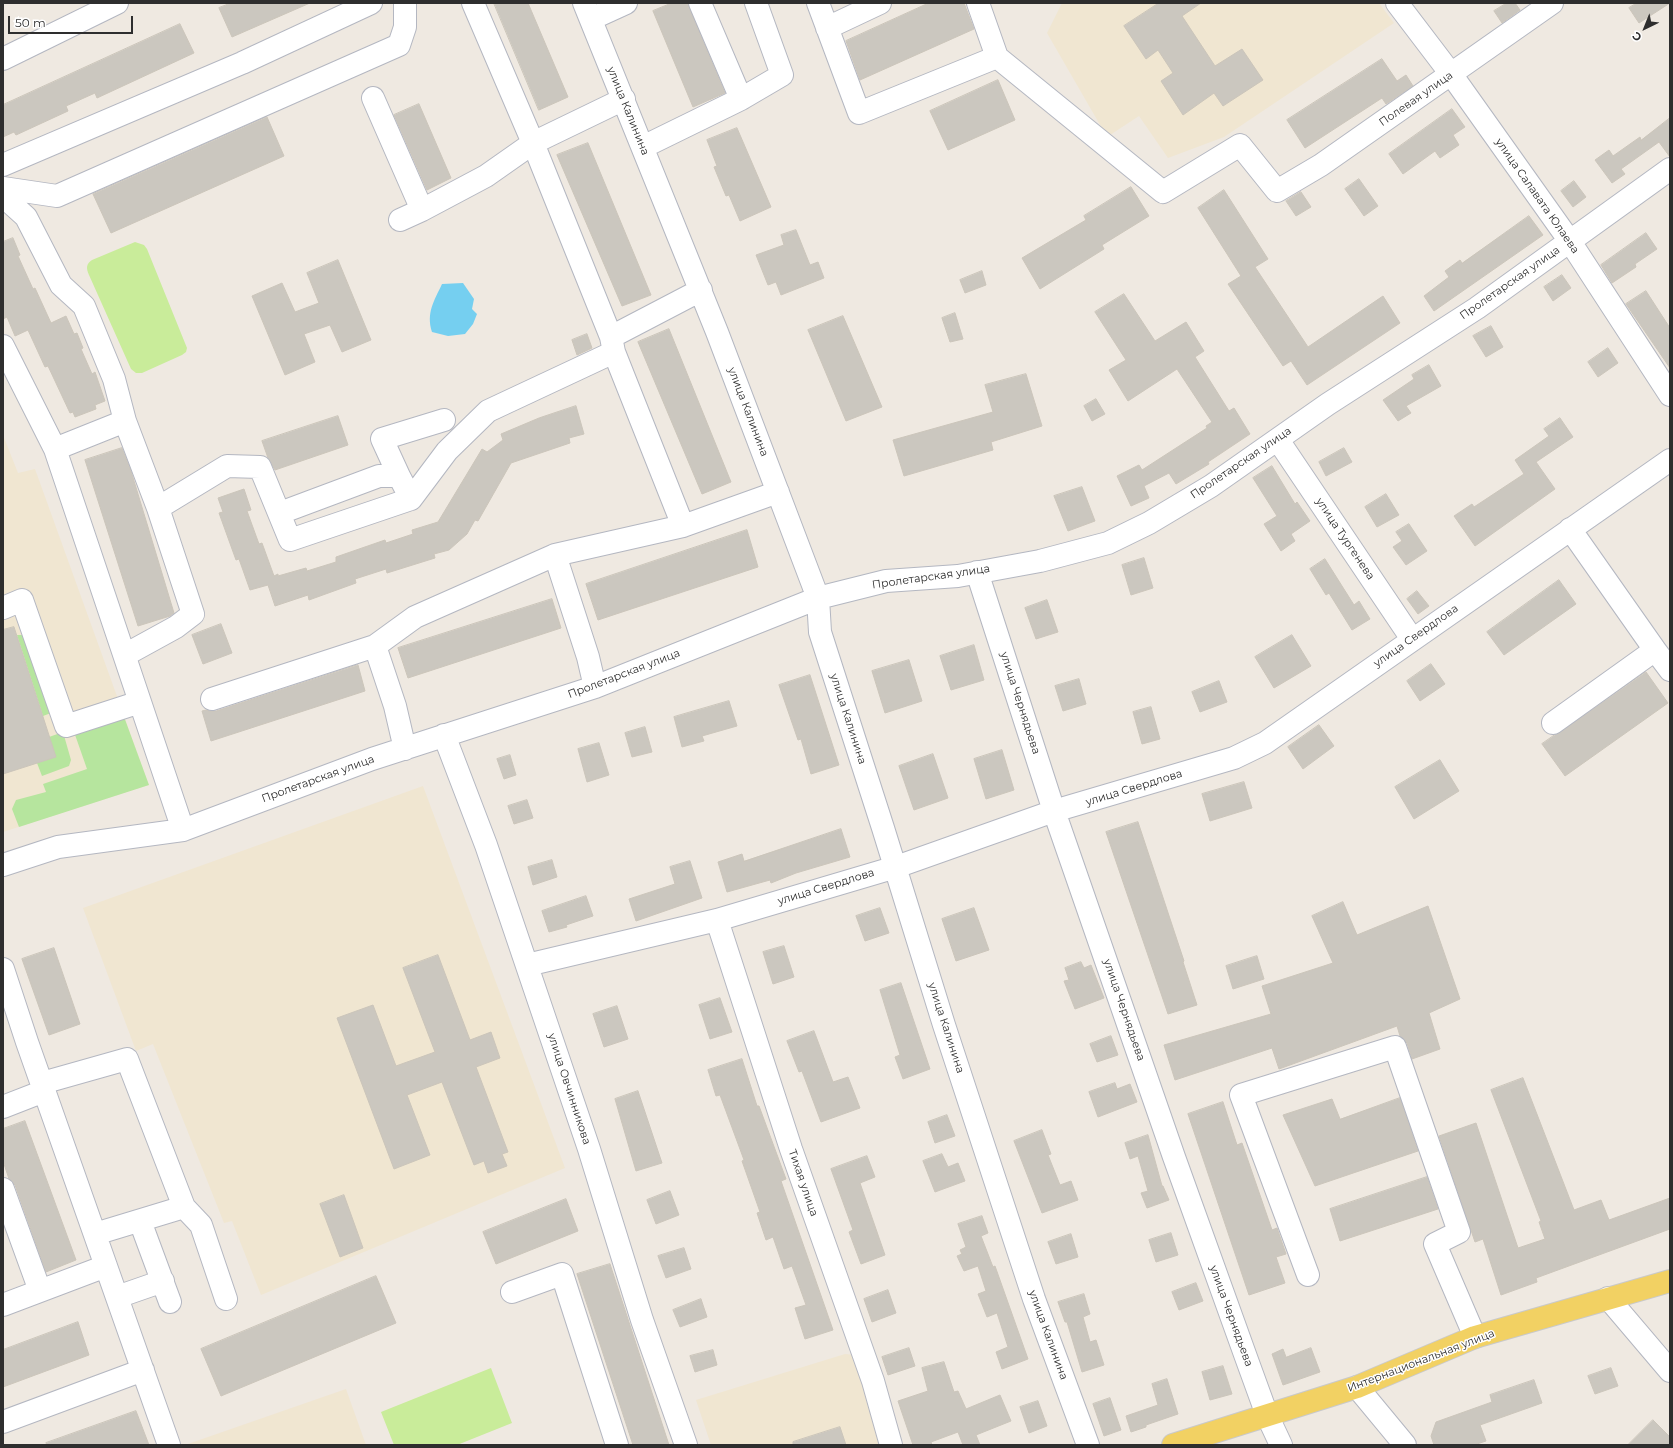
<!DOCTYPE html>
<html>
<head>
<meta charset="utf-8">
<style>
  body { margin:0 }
  #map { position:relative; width:1673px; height:1448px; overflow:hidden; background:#efe9e1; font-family:Montserrat,sans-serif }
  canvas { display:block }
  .frame { position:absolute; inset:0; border:4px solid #2e2e2e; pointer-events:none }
  .north { position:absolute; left:1625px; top:8px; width:40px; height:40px; -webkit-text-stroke:3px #fff; paint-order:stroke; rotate:223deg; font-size:11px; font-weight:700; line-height:16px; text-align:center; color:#2e2e2e }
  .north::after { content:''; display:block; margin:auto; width:14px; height:18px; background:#2e2e2e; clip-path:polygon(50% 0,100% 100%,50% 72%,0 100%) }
  .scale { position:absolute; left:8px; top:16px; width:125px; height:18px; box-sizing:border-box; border:2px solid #2e2e2e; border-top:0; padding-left:5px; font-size:12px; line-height:14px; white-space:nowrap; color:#2e2e2e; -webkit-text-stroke:3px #fff; paint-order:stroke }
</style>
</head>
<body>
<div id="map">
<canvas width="1673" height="1448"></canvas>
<div class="frame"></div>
<div class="north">С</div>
<div class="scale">50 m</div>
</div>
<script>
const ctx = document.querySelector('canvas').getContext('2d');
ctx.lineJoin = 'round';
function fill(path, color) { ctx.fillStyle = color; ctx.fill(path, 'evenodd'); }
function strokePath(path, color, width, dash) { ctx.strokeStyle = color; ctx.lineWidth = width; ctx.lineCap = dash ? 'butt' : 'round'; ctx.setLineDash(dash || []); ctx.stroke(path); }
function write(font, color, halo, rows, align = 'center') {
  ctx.font = font + ' Montserrat,sans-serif'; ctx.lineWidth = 3; ctx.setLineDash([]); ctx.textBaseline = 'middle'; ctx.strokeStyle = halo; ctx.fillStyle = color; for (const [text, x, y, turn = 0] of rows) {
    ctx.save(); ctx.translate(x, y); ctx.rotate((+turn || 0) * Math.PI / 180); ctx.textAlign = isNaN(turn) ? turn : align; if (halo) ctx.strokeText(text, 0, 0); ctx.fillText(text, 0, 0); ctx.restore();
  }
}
const education = new Path2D(`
  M1062 3H1379L1394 23 1224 137 1168 158 1139 116 1107 137 1047 33Z
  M3 435 18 473 35 469 149 785 3 832Z
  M423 786 565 1168 261 1295 232 1221 224 1223 153 1044 136 1051 83 908Z
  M845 1354 856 1355 881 1445H711L696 1400Z
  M346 1389 366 1445H185Z`);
const green = new Path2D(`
  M17 635H25L51 713 43 716Z
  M123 714 149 785 19 827 12 809 16 800 46 792 43 784 87 769 73 729Z
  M63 732 71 760 69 766 42 776 37 763 49 737Z`);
const pitch = new Path2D(`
  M135 242 144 245 147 249 187 348 186 352 182 355 142 373H136L131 369 89 275C86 268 86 264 92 260Z
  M491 1368 512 1423 457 1445H394L381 1412Z`);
const water = new Path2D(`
  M463 283 474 299 472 309 477 314 473 324 465 334 448 336 432 332C426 313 434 301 442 284Z`);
const building = new Path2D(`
  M231 3H310L232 37 219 8Z
  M494 3H528L568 97 539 110Z
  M672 3H687L725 93 693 107 653 11Z
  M929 3H964L974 29 860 80 846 41Z
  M1159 3H1201L1182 16 1215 66 1242 49 1263 80 1223 106 1214 93 1183 115 1161 81 1173 73 1158 50 1146 59 1124 26Z
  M1507 3H1515L1520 10 1502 23 1494 11Z
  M1637 3H1670L1639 23 1629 8Z
  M180 24 194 53 97 98 95 93 66 106 68 111 16 135 14 132 3 137V105Z
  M1382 59 1397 81 1406 75 1413 86 1386 104 1382 98 1305 148 1287 120Z
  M998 80 1015 120 948 150 930 111Z
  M419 104 451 178 427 190 394 115Z
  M1452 109 1465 127 1453 135 1459 145 1440 158 1435 151 1403 174 1389 154Z
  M267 117 284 156 111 233 93 194Z
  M1670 118V157L1659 142 1621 169 1625 174 1612 183 1595 160 1609 150 1613 156 1640 137 1641 140Z
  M737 128 771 207 740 221 729 195 726 196 714 167 717 166 707 140Z
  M588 143 651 295 622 306 557 155Z
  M1359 179 1378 206 1364 216 1345 189Z
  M1574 181 1586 197 1573 207 1561 191Z
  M1131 187 1149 216 1102 245 1104 249 1040 289 1022 258 1086 220 1084 216Z
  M1224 190 1268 259 1255 267 1308 347 1383 296 1400 323 1307 385 1291 361 1283 366 1228 284 1241 276 1198 208Z
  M1301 192 1311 207 1296 216 1286 201Z
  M1529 216 1543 235 1434 311 1424 296 1449 277 1445 271 1460 260 1462 263Z
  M796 230 810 265 818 262 824 278 781 295 776 282 768 285 756 255 784 245 781 235Z
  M1646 233 1657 249 1635 264 1636 267 1612 283 1601 265Z
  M13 238 20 255 18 256 33 289 35 288 51 323 66 316 74 334 77 333 83 348 81 349 92 374 95 372 105 401 95 405 96 409 75 417 73 412 70 413 48 366 45 367 28 330 15 336 7 317 3 319V242Z
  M338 260 371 340 342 352 330 325 304 334 315 362 285 375 252 296 282 283 295 312 319 303 307 273Z
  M982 271 986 285 965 293 960 280Z
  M1562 275 1571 288 1553 301 1544 287Z
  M1646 291 1670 328V368L1626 304Z
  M1124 294 1155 341 1186 322 1204 351 1195 357 1229 411 1234 408 1250 434 1208 462 1209 464 1176 484 1169 473 1144 486 1149 498 1131 506 1117 476 1139 465 1142 470 1207 428 1206 426 1212 422 1177 369 1128 401 1109 370 1126 360 1095 312Z
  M955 313 963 339 950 342 942 318Z
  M843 316 882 407 846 421 808 330Z
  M1491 326 1503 347 1486 357 1473 336Z
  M669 329 731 482 702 494 638 342Z
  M587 334 592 348 577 355 572 340Z
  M1608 348 1618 363 1598 377 1588 362Z
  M1429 365 1441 386 1406 406 1411 413 1398 421 1383 400 1414 379 1412 375Z
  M1026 374 1042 426 991 442 993 450 904 476 893 440 993 412 985 385Z
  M1096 399 1105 414 1092 421 1084 406Z
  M576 406 584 434 569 438 570 443 511 463 478 521 475 520 467 534 449 550 434 554 435 558 387 573 386 569 355 579 356 583 309 600 308 595 275 606 268 585 250 590 239 559 236 560 219 513 223 512 218 498 244 489 251 510 247 511 259 544 262 543 274 576 278 574V576L306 568 307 571 336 562V557L385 540 386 543 413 534 412 530 438 522 482 449 487 452 503 440 501 434 539 418Z
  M338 416 348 445 275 470 268 458 262 441Z
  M1560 418 1573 437 1536 462 1555 489 1475 546 1454 516 1472 504 1474 507 1524 474 1515 460 1549 436 1544 429Z
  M122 448 131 471 174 613 170 616 138 626 85 460Z
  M1344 448 1352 462 1326 476 1319 462Z
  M1272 466 1295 504 1297 502 1310 521 1291 534 1295 541 1281 551 1264 524 1277 516 1253 478Z
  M1082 487 1095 521 1068 531 1054 496Z
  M1386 494 1399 515 1377 527 1365 507Z
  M1409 524 1427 551 1406 565 1393 547 1402 541 1396 532Z
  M747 530 758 567 598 620 586 584Z
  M1144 558 1153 588 1131 595 1122 565Z
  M1325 559 1354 605 1359 601 1370 619 1352 630 1329 593 1326 595 1310 569Z
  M1559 580 1576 604 1504 655 1487 632Z
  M1417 591 1429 606 1418 614 1407 599Z
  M552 599 561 628 408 678 398 648Z
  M1047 600 1058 632 1036 639 1025 608Z
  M221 624 232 653 203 664 192 635Z
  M14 627 56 757 3 774V630Z
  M1292 635 1311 666 1274 688 1255 657Z
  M974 645 984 680 951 690 940 656Z
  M909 660 922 701 885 713 872 671Z
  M1431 664 1445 684 1420 701 1407 681Z
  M358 665 365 691 211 741 202 711 206 710 210 711H216Z
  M1646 672 1668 703 1565 776 1542 744Z
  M810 675 839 765 811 774 801 739 798 740 779 685Z
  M1079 679 1086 704 1063 711 1055 686Z
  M1219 681 1227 702 1200 712 1192 692Z
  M729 701 737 726 702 736 704 741 682 747 674 717Z
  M1151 707 1160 739 1142 744 1133 712Z
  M1319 725 1334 746 1303 769 1288 747Z
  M645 727 652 752 632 757 625 733Z
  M599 743 609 775 587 782 578 749Z
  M1002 750 1014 790 986 799 974 759Z
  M933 754 948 798 914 810 899 766Z
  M510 755 516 775 504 779 497 759Z
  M1440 760 1459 791 1414 819 1395 787Z
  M1244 782 1252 808 1210 821 1202 794Z
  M527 800 533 818 514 824 508 806Z
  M1138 822 1184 961 1183 962 1197 1005 1168 1014 1106 832Z
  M841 829 850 857 796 873 771 883 770 880 727 892 718 862 742 854 744 861Z
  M552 860 557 877 533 885 528 867Z
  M690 861 702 898 636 921 629 899 675 884 670 867Z
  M586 896 593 916 566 925 567 927 549 932 542 911Z
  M1343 902 1357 935 1428 906 1460 999 1429 1013 1440 1049 1412 1059 1407 1043 1400 1036 1397 1026 1279 1069 1272 1048 1175 1080 1164 1045 1271 1014 1262 986 1333 963 1312 916Z
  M880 908 889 933 865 941 856 916Z
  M974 908 989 950 956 961 942 919Z
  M784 946 794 977 773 984 763 952Z
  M54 948 80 1024 49 1035 22 959Z
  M438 955 470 1040 491 1032 500 1058 476 1067 508 1152 502 1154 507 1166 488 1173 484 1161 474 1165 442 1082 407 1095 430 1155 394 1169 337 1018 373 1005 396 1066 435 1052 403 968Z
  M1257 956 1264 979 1233 989 1226 966Z
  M1081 962 1084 968 1091 965 1104 998 1075 1009 1064 981 1069 980 1065 968Z
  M901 983 930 1069 903 1079 895 1057 900 1055 880 990Z
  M720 998 732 1032 710 1039 699 1005Z
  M617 1006 628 1039 604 1047 593 1014Z
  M814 1031 833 1082 848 1077 860 1108 821 1122 802 1071 799 1072 787 1041Z
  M1111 1036 1118 1055 1097 1062 1090 1044Z
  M742 1059 757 1106H759L786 1179 781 1181 833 1330 805 1339 795 1308 806 1305 792 1266 784 1269 773 1237 766 1240 757 1213 760 1212 742 1161 744 1160 720 1095 716 1096 708 1070Z
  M1523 1078 1574 1210 1601 1200 1609 1220 1670 1198V1229L1536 1278 1537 1282 1501 1295 1483 1239 1475 1242 1439 1136 1476 1123 1518 1248 1545 1239 1539 1222 1541 1221 1491 1090Z
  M1115 1083 1117 1089 1130 1084 1137 1102 1098 1117 1089 1092Z
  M638 1091 662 1163 636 1171 615 1099Z
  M1400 1098 1418 1151 1315 1186 1283 1115 1332 1099 1340 1119Z
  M1223 1102 1237 1145 1242 1143 1272 1230 1277 1228 1286 1254 1276 1257 1285 1283 1249 1295 1188 1114Z
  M947 1115 955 1136 935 1143 928 1122Z
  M25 1121 76 1260 46 1272 15 1185 9 1179 3 1161V1129Z
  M1042 1130 1051 1154 1048 1155 1060 1185 1071 1181 1078 1200 1042 1213 1014 1141Z
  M1148 1135 1162 1186H1163L1169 1200 1147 1208 1141 1193 1148 1191 1138 1156 1130 1159 1125 1143Z
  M942 1154 948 1167 958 1163 965 1181 935 1192 923 1161Z
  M867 1156 875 1177 860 1183 885 1255 861 1264 849 1232 853 1230 831 1169Z
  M1427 1177 1438 1209 1340 1241 1330 1209Z
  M670 1191 679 1215 656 1224 647 1200Z
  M344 1195 363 1248 340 1257 320 1204Z
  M566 1199 578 1231 496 1264 483 1232Z
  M982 1216 988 1233 981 1236 993 1267 995 1266 1028 1359 1002 1369 996 1352 1008 1347 997 1313 987 1317 978 1294 986 1291 978 1266 964 1271 957 1256 962 1254 960 1250 966 1247 958 1224Z
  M1171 1233 1178 1255 1156 1262 1149 1240Z
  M1071 1234 1078 1257 1056 1264 1048 1242Z
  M684 1248 691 1269 666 1278 658 1256Z
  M610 1264 669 1445H633L577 1274Z
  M376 1276 396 1323 221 1396 201 1349Z
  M1196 1283 1203 1301 1179 1310 1172 1292Z
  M888 1290 896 1313 872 1322 864 1299Z
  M1084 1294 1090 1314 1083 1317 1090 1342 1096 1340 1104 1365 1082 1372 1067 1322H1065L1058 1302Z
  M701 1299 707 1317 680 1327 673 1310Z
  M78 1322 89 1355 3 1387V1350Z
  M909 1348 915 1366 888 1375 882 1357Z
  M1311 1348 1320 1372 1283 1385 1272 1354 1283 1349 1286 1357Z
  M713 1350 717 1365 695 1372 690 1356Z
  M944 1362 954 1392 958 1391 966 1409 1000 1395 1011 1421 976 1435 980 1445H963L958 1432 931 1442 932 1445H913L898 1401 928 1391 922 1368Z
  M1223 1366 1232 1394 1210 1400 1202 1372Z
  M1611 1368 1618 1386 1595 1394 1588 1376Z
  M1167 1379 1178 1414 1146 1425V1427L1131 1432 1126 1416 1158 1405 1152 1384Z
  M1534 1380 1542 1403 1480 1425 1486 1441 1474 1445H1434L1431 1436 1436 1422 1492 1402 1490 1395Z
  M1110 1398 1121 1430 1104 1436 1093 1404Z
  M1038 1401 1047 1426 1029 1433 1020 1407Z
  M136 1411 149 1445H47L46 1443Z
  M1653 1420 1670 1437V1445H1628Z
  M840 1427 846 1445H793V1442Z`);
const minor = new Path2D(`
  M473 3 533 143 611 337 614 352 683 526
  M584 3 717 332 818 598 820 632 883 828 944 1025 1034 1299 1088 1445
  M818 3 859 113 997 57
  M978 3 997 57 1163 192 1240 145 1277 191 1321 165 1552 3
  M1397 3 1451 74 1569 240 1670 395
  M591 19 626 3
  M827 28 880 3
  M3 59 117 3
  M373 98 422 210
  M741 99 782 75 756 3
  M643 147 741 99 700 3
  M3 165 242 63 371 3
  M3 188 57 196 399 45 405 27V3
  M3 196 26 217 61 285 84 306 114 379 125 421 158 508 193 614 176 627 125 655
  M400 220 422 210 486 176 533 143 624 99
  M611 337 701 290
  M3 346 55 449 183 830
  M1278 440 1412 639
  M55 449 125 421
  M399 476 382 439 444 420
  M158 508 227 466 260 467 290 540 411 499 447 451 488 411 614 352
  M280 513 379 476H399L411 499
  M555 555 588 657 595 687
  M977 572 1054 811 1174 1157 1247 1360 1267 1415 1281 1445
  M3 608 22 600 66 726 140 702
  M375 646 395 706 405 749
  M1655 650 1670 670
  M212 699 375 646 415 617 555 555 683 526 778 492
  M1553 723 1655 650 1570 529
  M444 735 486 845 589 1149 642 1320 686 1445
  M3 865 58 847 183 830 372 759 595 687 818 598 886 581 958 576 1040 561 1108 543 1149 523 1211 486 1328 404 1477 308 1670 169
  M717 920 791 1149 873 1381 891 1445
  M527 965 717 920 896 867 1054 811 1234 758 1265 743 1670 460
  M3 969 27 1042 169 1445
  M42 1083 127 1059 184 1207 95 1234
  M3 1107 44 1091
  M3 1189 40 1291
  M184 1207 201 1225 226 1299
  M140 1221 170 1302
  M1308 1275 1241 1095 1395 1047 1459 1232 1435 1244 1475 1337
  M512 1292 562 1274 617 1445
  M117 1297 163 1281
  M1608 1298 1670 1371
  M3 1305 106 1266
  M1357 1387 1405 1445
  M3 1422 143 1370`);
const major = new Path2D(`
  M1173 1445 1357 1387 1475 1337 1670 1281`);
const streetNames = [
  ["Полевая улица",1416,99,-35],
  ["улица Калинина",628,111,68],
  ["улица Салавата Юлаева",1537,196,55],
  ["Пролетарская улица",1510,283,-35],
  ["улица Калинина",748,412,69],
  ["Пролетарская улица",1241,463,-34],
  ["улица Тургенева",1345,539,56],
  ["Пролетарская улица",931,577,-8],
  ["улица Свердлова",1416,636,-35],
  ["Пролетарская улица",624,674,-21],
  ["улица Чернядьева",1020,703,72],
  ["улица Калинина",848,719,72],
  ["Пролетарская улица",318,779,-20],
  ["улица Свердлова",1134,788,-17],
  ["улица Свердлова",826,887,-17],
  ["улица Чернядьева",1124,1010,71],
  ["улица Калинина",946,1028,72],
  ["улица Овчинникова",569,1089,72],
  ["Тихая улица",803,1183,71],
  ["улица Чернядьева",1231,1316,70],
  ["улица Калинина",1048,1335,70],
  ["Интернациональная улица",1421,1361,-21]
];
fill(education, '#f0e6d1');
fill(green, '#b6e59e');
fill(pitch, '#c9ec9a');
fill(water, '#75cff0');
fill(building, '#cbc7bf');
strokePath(building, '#cbc5ba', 1);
strokePath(minor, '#b4b7c1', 24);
strokePath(major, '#c9c9c9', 24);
strokePath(minor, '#fff', 22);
strokePath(major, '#f2d163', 22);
write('11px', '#2e2e2e', '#fff', streetNames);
</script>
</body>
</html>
